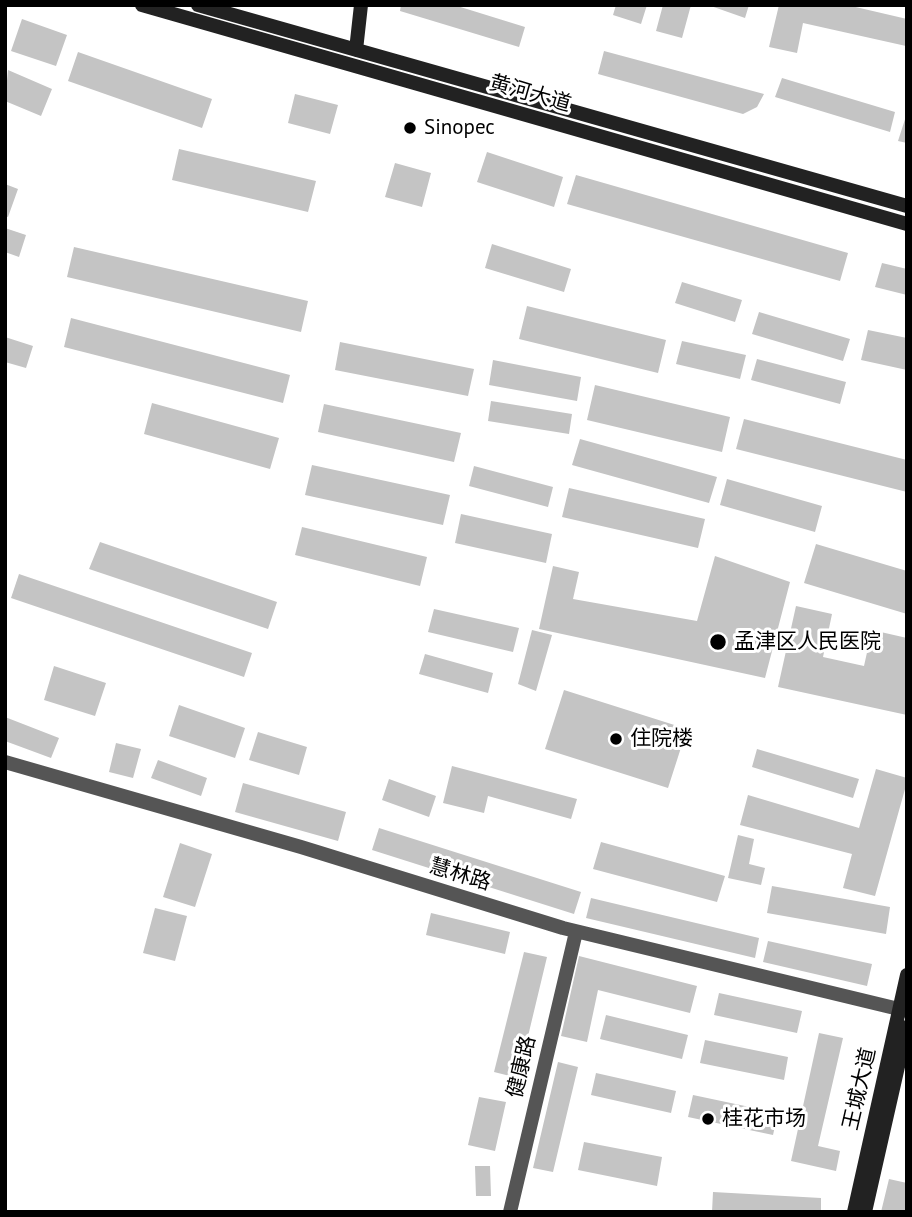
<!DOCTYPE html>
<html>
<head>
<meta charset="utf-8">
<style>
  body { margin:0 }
  #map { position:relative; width:912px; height:1217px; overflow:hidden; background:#fff; font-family:"PT Sans",sans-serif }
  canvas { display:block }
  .frame { position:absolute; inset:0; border:7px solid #000; pointer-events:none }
</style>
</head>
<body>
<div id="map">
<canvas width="912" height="1217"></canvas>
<div class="frame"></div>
</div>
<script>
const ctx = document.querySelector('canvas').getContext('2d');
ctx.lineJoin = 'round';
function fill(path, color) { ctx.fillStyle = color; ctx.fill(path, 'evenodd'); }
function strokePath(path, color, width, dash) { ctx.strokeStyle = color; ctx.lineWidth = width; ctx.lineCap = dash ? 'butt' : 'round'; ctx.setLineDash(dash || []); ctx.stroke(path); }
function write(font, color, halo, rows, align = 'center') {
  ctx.font = font + ' "PT Sans","Noto Sans SC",sans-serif'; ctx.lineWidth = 6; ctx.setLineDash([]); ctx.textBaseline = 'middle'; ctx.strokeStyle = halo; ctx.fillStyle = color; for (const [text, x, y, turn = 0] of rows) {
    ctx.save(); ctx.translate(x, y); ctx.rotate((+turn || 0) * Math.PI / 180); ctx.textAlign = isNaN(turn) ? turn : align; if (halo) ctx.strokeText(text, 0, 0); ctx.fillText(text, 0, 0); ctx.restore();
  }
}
const building = new Path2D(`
  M401 5H454L525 27 519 47 400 11Z
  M616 5H647L641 24 613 15Z
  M663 5H691L682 38 656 31Z
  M708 5H749L745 18Z
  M779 5H847L907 19 906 46 803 23 797 53 769 47Z
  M22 19 67 35 56 66 11 51Z
  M604 51 764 94 757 107 743 114 598 74Z
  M78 52 212 99 202 128 68 81Z
  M8 70 52 89 41 116 5 101Z
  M782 78 895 112 890 132 775 97Z
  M295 94 338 105 330 134 288 123Z
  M907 113V143L898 141Z
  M179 149 316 181 308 212 172 180Z
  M487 152 563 177 554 207 477 182Z
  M395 163 431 173 422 207 385 197Z
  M576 175 848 253 840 281 567 204Z
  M5 184 18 189 8 217 5 216Z
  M5 228 26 235 19 257 5 252Z
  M492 244 571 269 564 292 485 268Z
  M74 247 308 301 301 332 67 277Z
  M882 263 907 269V295L875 287Z
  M682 282 742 300 735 322 675 303Z
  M527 306 666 340 658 373 519 339Z
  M759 312 850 339 843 361 752 334Z
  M71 318 290 375 283 403 64 347Z
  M868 330 907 338V370L861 360Z
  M5 337 33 346 26 368 5 362Z
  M682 341 746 355 740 379 676 364Z
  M340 342 474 369 468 396 335 370Z
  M757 359 846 382 840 404 751 380Z
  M493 360 581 377 577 401 489 385Z
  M595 385 730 417 722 452 587 420Z
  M491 401 572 414 569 434 488 421Z
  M152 403 279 438 270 469 144 434Z
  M324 404 461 433 454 462 318 432Z
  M744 419 907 460V492L736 449Z
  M580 439 717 477 709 503 572 465Z
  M312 465 450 495 443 525 305 495Z
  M474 466 553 487 548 507 469 486Z
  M727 479 822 506 815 532 720 505Z
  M569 488 705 519 698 548 562 517Z
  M461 514 552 534 546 563 455 543Z
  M302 527 427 557 420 586 295 555Z
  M100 542 277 602 268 629 89 569Z
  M816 544 907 571V614L804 583Z
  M715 556 790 582 765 678 539 629 553 566 579 572 573 599 697 621Z
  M19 574 252 653 244 677 11 598Z
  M796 606 832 614 823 657 864 666 872 630 907 638V715L778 687Z
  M434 609 519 628 513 652 428 632Z
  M532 630 552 635 536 691 518 684Z
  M425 654 493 673 488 693 419 674Z
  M54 666 106 683 95 716 44 700Z
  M564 690 687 729 668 788 545 749Z
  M179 705 245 728 235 758 169 736Z
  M5 717 59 738 51 758 5 741Z
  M258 732 307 747 299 775 249 760Z
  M116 743 141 749 133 778 109 772Z
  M757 749 859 779 853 798 752 767Z
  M158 760 207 778 201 796 151 778Z
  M452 766 577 799 571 819 488 796 484 813 443 803Z
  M876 769 907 778V782L875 896 843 888 852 854 740 825 748 795 859 828Z
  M389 779 436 796 429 817 382 800Z
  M243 783 346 812 338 841 235 812Z
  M379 828 581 892 574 914 372 850Z
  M738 835 754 839 749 864 765 868 761 885 728 878Z
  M601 842 725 876 717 902 593 869Z
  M180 843 212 854 195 907 163 897Z
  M772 886 890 907 886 934 767 913Z
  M591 898 759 938 755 958 586 918Z
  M155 908 187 916 175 961 143 953Z
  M431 913 510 932 505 954 426 935Z
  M768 941 872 964 867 986 763 962Z
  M524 952 547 957 518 1078 494 1072Z
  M579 956 697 986 690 1013 598 990 587 1042 561 1036Z
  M719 993 802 1011 797 1033 714 1015Z
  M606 1015 688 1035 682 1059 600 1039Z
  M819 1033 843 1038 818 1146 840 1151 836 1171 791 1161Z
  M705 1040 788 1057 784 1080 700 1063Z
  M558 1062 578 1067 553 1172 533 1168Z
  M596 1073 676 1091 671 1113 591 1095Z
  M693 1095 778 1113 773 1135 688 1117Z
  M479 1097 506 1102 495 1151 468 1145Z
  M584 1142 662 1157 657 1186 578 1170Z
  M475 1166H490L491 1196H476Z
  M889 1179 907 1183V1212H881Z
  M713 1192 821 1198V1212H712Z`);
const street = new Path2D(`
  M5 762 301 847 563 928 907 1011
  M510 1212 576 932`);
const secondary = new Path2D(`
  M142 5 907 224
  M198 5 907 206
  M356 50 361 5
  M854 1212 907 975
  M865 1212 907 1027`);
const markers = [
  [410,128,7,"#000"],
  [718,642,9,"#000"],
  [616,739,7,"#000"],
  [708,1119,7,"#000"]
];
const streetNames = [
  ["黄河大道",530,94,16],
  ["慧林路",460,875,17],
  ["健康路",522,1067,-77],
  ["王城大道",860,1089,-77]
];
const poiNames = [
  ["Sinopec",424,128],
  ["孟津区人民医院",734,642],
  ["住院楼",630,739],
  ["桂花市场",722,1119]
];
fill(building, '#c4c4c4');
strokePath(street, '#555', 14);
strokePath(secondary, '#222', 14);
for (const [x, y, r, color] of markers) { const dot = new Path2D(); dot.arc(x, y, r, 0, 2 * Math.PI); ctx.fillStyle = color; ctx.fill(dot); strokePath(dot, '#fff', 2.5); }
write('21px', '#000', '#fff', streetNames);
write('21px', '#000', '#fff', poiNames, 'left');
</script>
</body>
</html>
